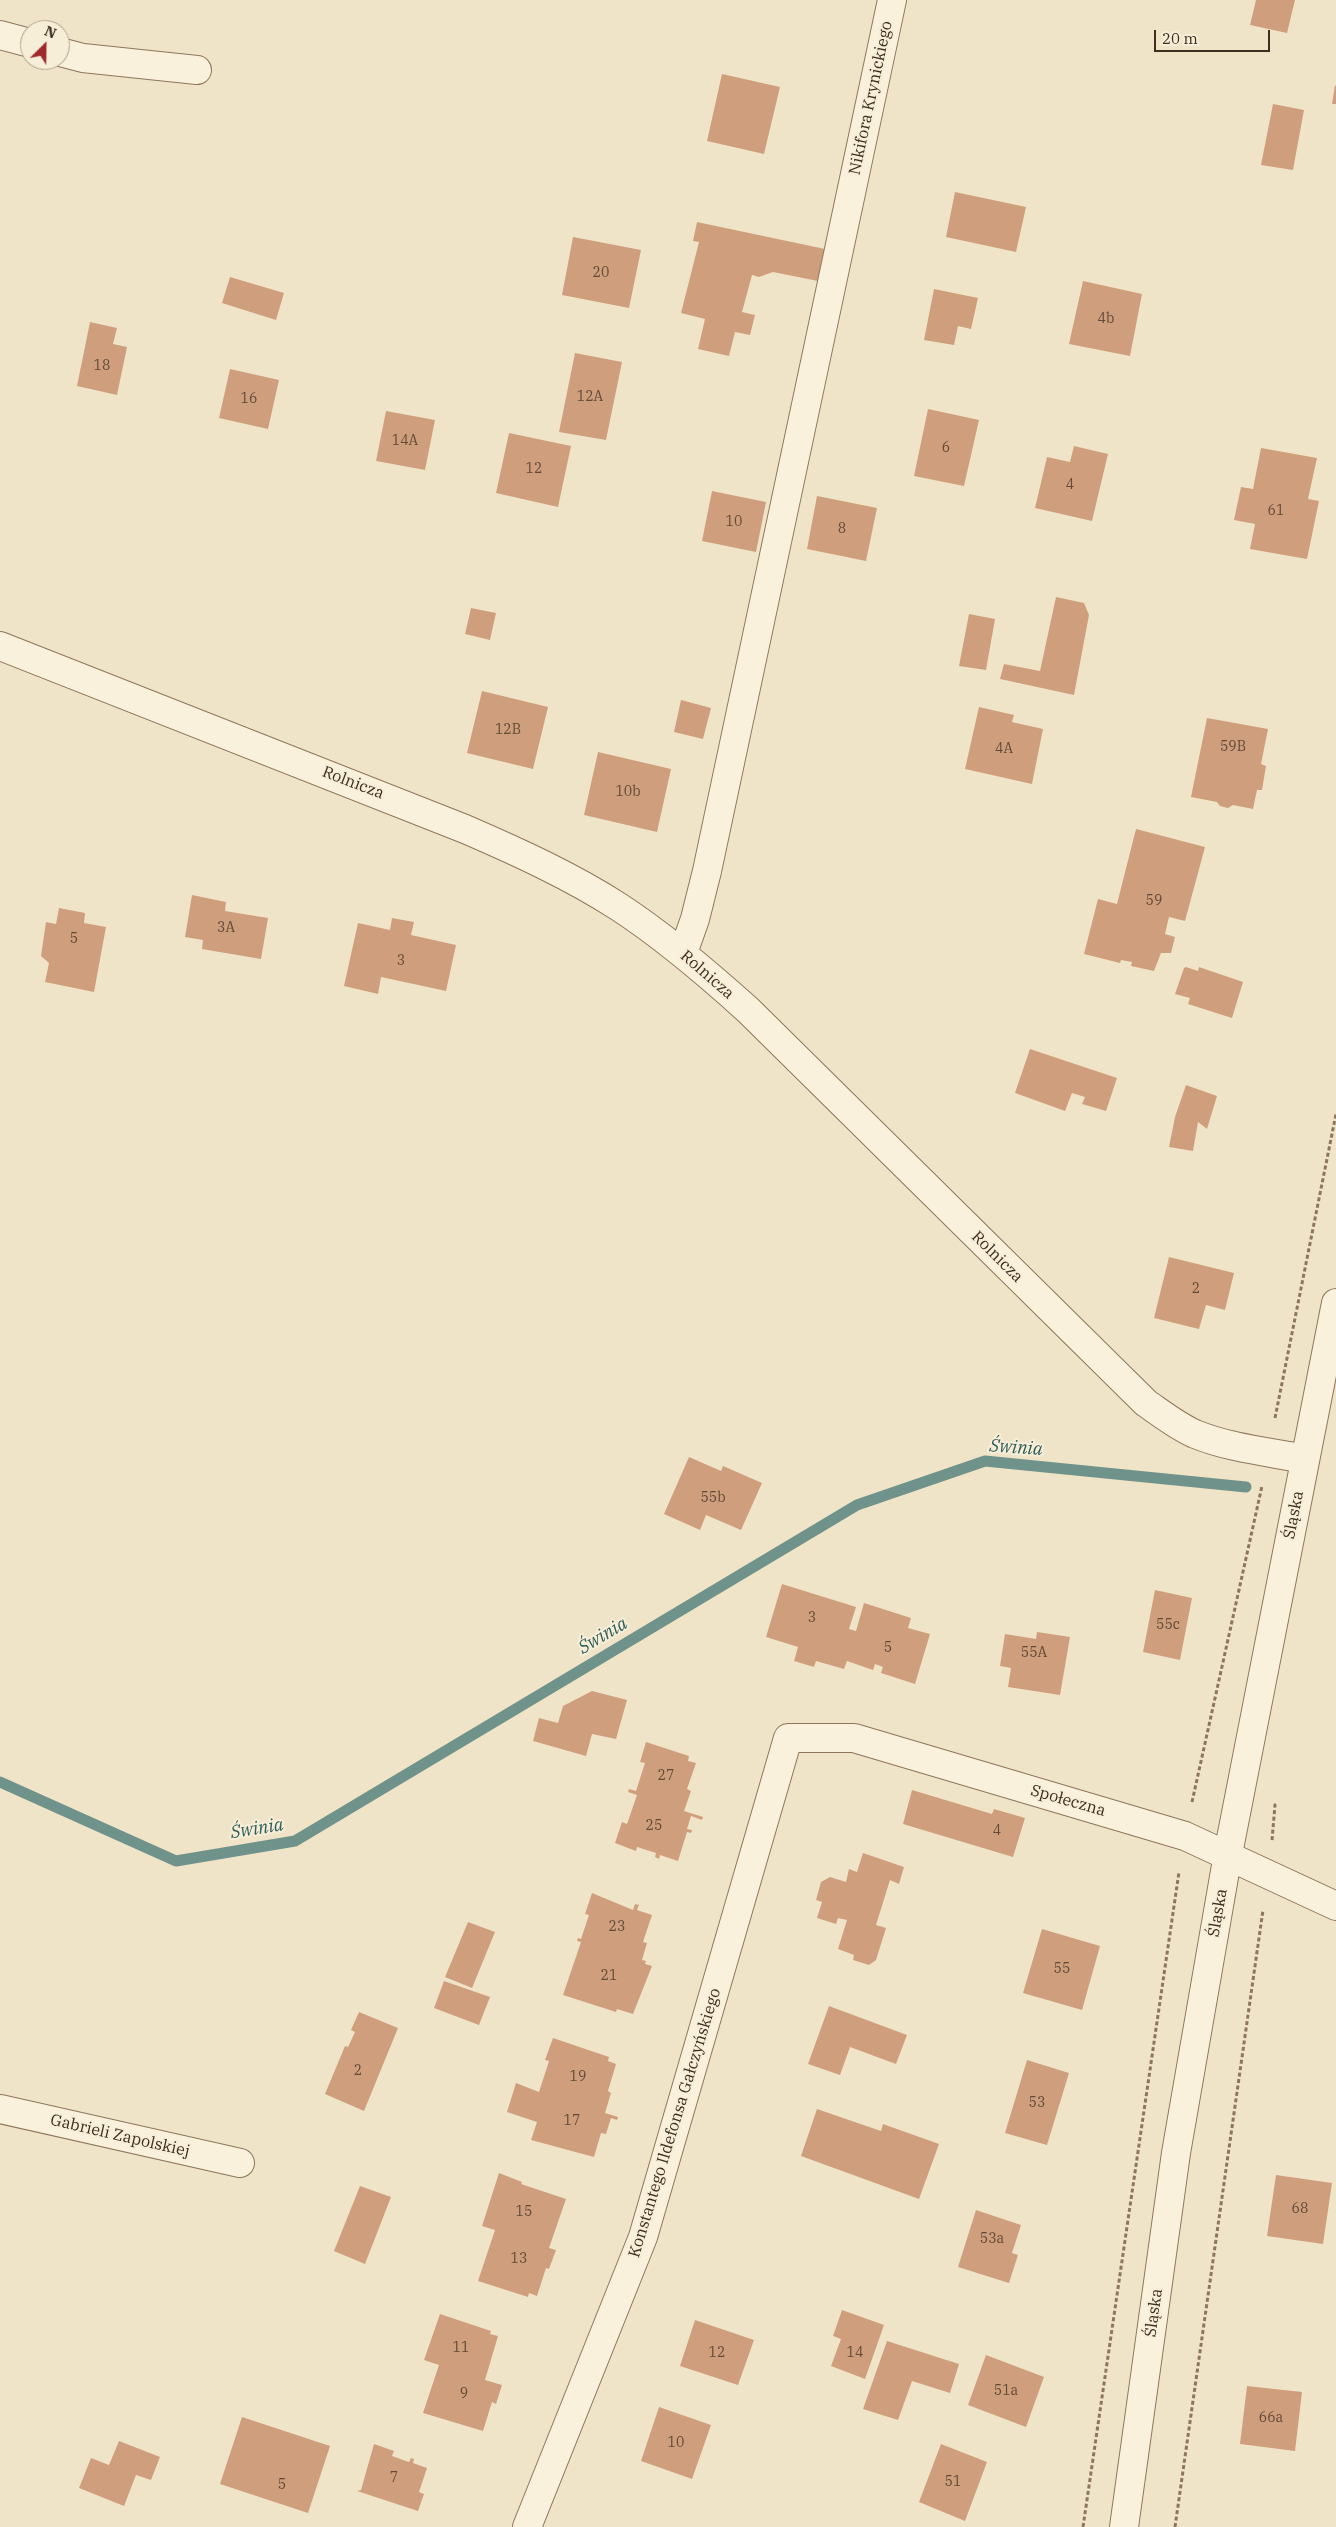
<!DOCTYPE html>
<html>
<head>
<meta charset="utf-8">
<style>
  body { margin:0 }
  #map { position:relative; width:1336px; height:2527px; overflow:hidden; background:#f0e4c8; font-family:"IBM Plex Serif",serif }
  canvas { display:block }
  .north { position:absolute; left:20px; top:20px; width:50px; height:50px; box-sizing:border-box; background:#f7eed8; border:1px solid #ada18e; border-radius:50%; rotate:23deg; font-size:14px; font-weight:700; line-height:20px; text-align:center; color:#3d2e20 }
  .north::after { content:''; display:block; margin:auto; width:18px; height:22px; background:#9e2a2b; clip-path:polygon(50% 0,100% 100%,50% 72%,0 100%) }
  .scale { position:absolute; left:1154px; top:30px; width:116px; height:22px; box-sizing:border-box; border:2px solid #3d2e20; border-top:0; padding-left:6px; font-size:15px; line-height:18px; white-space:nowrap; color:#3d2e20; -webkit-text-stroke:4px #f7eed8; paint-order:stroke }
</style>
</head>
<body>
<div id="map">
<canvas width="1336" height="2527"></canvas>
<div class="north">N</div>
<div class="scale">20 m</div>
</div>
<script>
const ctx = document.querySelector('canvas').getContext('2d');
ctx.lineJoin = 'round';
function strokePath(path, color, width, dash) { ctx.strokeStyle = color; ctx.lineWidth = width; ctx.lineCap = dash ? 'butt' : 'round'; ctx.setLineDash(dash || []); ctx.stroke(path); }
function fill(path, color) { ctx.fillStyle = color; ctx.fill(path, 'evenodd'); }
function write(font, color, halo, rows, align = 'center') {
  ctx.font = font + ' "IBM Plex Serif",serif'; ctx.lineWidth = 4; ctx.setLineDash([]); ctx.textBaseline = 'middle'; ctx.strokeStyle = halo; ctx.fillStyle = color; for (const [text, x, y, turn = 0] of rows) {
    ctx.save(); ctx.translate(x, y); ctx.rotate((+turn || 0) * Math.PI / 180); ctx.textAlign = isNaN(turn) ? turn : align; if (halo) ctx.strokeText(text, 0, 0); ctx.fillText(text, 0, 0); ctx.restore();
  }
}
const stream = new Path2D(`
  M0 1782 176 1861 295 1841 857 1505 985 1461 1246 1487`);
const building = new Path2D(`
  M1256 0H1295L1287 33 1250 25Z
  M722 74 780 87 764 154 707 141Z
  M1335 85 1336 86V104H1332Z
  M1273 104 1304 110 1293 170 1261 165Z
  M955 192 1026 207 1016 252 946 237Z
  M697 222 825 249 818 281 773 272 759 277 752 275 742 312 755 315 750 335 735 332 729 356 698 349 705 319 681 313 699 242 693 241Z
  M573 237 641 250 629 308 562 295Z
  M230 277 284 293 276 320 222 303Z
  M1083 281 1142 294 1130 356 1069 344Z
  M934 289 978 298 971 329 958 326 954 345 924 340Z
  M90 322 117 328 113 344 127 347 117 395 77 386Z
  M575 353 622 362 606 440 559 432Z
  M230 369 279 380 268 429 219 418Z
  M928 409 979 420 964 486 914 476Z
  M386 411 435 420 425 470 376 461Z
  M509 433 571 446 558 507 496 493Z
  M1074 446 1108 454 1092 521 1035 508 1047 457 1070 462Z
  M1261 448 1317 458 1308 499 1319 501 1307 559 1250 549 1255 524 1234 520 1241 487 1253 489Z
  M712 491 766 502 756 552 702 541Z
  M817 496 877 508 866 561 807 549Z
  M1056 597 1084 603 1089 615 1074 695 1000 679 1004 664 1040 671Z
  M471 608 496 613 490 640 465 634Z
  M969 614 995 619 986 670 959 666Z
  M482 691 548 707 533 769 467 753Z
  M681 700 711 708 703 739 674 732Z
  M979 707 1014 715 1012 722 1043 729 1032 784 965 769Z
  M1207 718 1268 729 1261 764 1266 766 1262 790H1257L1253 809 1233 805 1228 808 1220 806 1217 802 1191 797Z
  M598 752 671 769 657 832 584 815Z
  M1136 829 1205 847 1185 921 1169 917 1165 934 1175 937 1171 953H1161L1154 971 1131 966 1132 962 1121 960 1120 963 1084 954 1098 899 1117 904Z
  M192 895 226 902 225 911 268 918 261 959 202 949 203 940 185 937Z
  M59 908 85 913 84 923 106 927 94 992 45 982 49 963 41 956 46 922 56 924Z
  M392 918 414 922 411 935 456 945 446 991 381 977 378 994 344 986 358 923 390 930Z
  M1186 967 1198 971 1199 967 1243 982 1232 1018 1188 1004 1190 998 1175 994 1184 968Z
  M1030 1049 1117 1078 1106 1111 1082 1104 1085 1097 1072 1093 1065 1111 1015 1093Z
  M1186 1085 1217 1096 1207 1129 1198 1122 1193 1151 1169 1147 1175 1117Z
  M1169 1257 1234 1273 1225 1310 1206 1305 1199 1329 1154 1318Z
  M689 1457 721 1471 723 1466 762 1483 741 1530 706 1515 700 1530 664 1514Z
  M782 1584 856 1607 849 1629 856 1631 864 1603 911 1618 908 1628 930 1634 915 1684 881 1673 883 1667 875 1664 873 1670 847 1661 844 1669 816 1661 814 1667 794 1661 798 1647 766 1637Z
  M1155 1590 1192 1598 1180 1660 1143 1652Z
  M1037 1632 1070 1637 1060 1695 1008 1687 1011 1668 1000 1666 1005 1634 1036 1639Z
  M592 1691 627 1700 616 1739 592 1734 586 1756 533 1741 539 1718 558 1723 563 1706Z
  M646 1742 689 1756 688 1761 696 1763 687 1789 691 1791 684 1811 703 1817 702 1820 691 1816 687 1829 692 1830 691 1833 687 1832 678 1861 660 1855 659 1859 655 1857 656 1853 637 1847 636 1851 615 1843 622 1822 627 1824 637 1795 628 1792 629 1789 636 1791 645 1763 640 1762Z
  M912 1790 992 1814 994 1809 1025 1818 1013 1857 903 1824Z
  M863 1853 904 1867 899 1884 890 1880 876 1925 886 1928 876 1960 869 1965 853 1960 854 1955 838 1949 847 1920 838 1918 836 1924 817 1918 822 1902 816 1900 821 1882 830 1877 846 1882 849 1869 857 1872Z
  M592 1893 633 1910 635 1904 639 1905 637 1910 652 1915 643 1942 647 1943 642 1960 646 1961 645 1964 652 1966 633 2014 617 2009 616 2012 563 1995 581 1942 577 1941 578 1938 581 1939 589 1915 585 1914Z
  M468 1922 495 1932 472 1988 445 1977Z
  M1042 1929 1100 1946 1082 2010 1023 1993Z
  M444 1981 490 1997 479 2025 434 2008Z
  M829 2006 907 2035 896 2064 850 2047 840 2075 808 2064Z
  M359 2012 398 2028 364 2111 325 2094 345 2046 348 2047 355 2032 351 2030Z
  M553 2038 609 2057 608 2061 616 2064 608 2091 611 2093 605 2113 618 2117 617 2120 611 2118 606 2134 601 2133 594 2157 531 2140 537 2122 507 2112 516 2083 539 2092 549 2061 545 2060Z
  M1027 2060 1069 2073 1047 2145 1005 2133Z
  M817 2109 881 2131 883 2124 939 2144 919 2199 801 2156Z
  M499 2173 522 2182 521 2184 566 2199 549 2248 556 2250 549 2269 546 2268 537 2296 529 2293 528 2297 478 2281 495 2230 482 2226Z
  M1276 2175 1332 2183 1323 2244 1267 2236Z
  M360 2186 391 2197 365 2264 334 2251Z
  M976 2210 1021 2225 1012 2253 1018 2255 1009 2283 958 2267Z
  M842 2310 884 2325 865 2379 831 2366 841 2339 833 2336Z
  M440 2314 491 2331 490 2334 498 2336 485 2380 502 2385 496 2404 492 2402 483 2431 423 2413 439 2365 424 2360Z
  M695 2320 754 2340 738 2385 680 2366Z
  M887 2341 959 2364 950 2393 912 2381 898 2420 863 2409Z
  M986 2355 1044 2377 1026 2427 968 2405Z
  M1247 2386 1302 2392 1295 2451 1240 2444Z
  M659 2407 711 2425 692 2479 641 2461Z
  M242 2417 330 2446 308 2513 220 2484Z
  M119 2441 160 2457 151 2480 136 2475 124 2506 79 2488 91 2458 109 2465Z
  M374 2444 394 2451 392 2456 409 2462 411 2458 414 2459 413 2463 427 2468 419 2492 424 2494 418 2511 357 2491 361 2490Z
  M941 2444 987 2462 965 2521 919 2502Z`);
const path = new Path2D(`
  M1275 1418 1336 1114
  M1192 1802 1262 1486
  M1272 1840 1275 1805 1272 1803
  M1083 2527 1179 1872
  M1175 2527 1263 1910`);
const minor = new Path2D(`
  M0 35 30 43
  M60 52 83 58 197 70
  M0 646 465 829C518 852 571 876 619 907 665 937 707 973 748 1010L1146 1403C1162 1414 1177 1426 1195 1434 1229 1448 1269 1452 1305 1459
  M683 953 695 919 707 871 892 0
  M0 2109 240 2163
  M527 2527 643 2237 788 1738H854L1185 1836 1336 1906
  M1124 2527 1176 2153 1228 1854 1336 1303`);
const numberNames = [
  ["20",601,273],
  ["4b",1106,319],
  ["18",102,366],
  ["12A",590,397],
  ["16",249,399],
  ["14A",405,441],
  ["6",946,448],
  ["12",534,469],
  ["4",1070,485],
  ["61",1276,511],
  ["10",734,522],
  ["8",842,529],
  ["12B",508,730],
  ["59B",1233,747],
  ["4A",1004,749],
  ["10b",628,792],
  ["59",1154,901],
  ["3A",226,928],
  ["5",74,939],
  ["3",401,961],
  ["2",1196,1289],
  ["55b",713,1498],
  ["3",812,1618],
  ["55c",1168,1625],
  ["5",888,1648],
  ["55A",1034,1653],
  ["27",666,1776],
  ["25",654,1826],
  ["4",997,1831],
  ["23",617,1927],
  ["55",1062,1969],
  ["21",609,1976],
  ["2",358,2071],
  ["19",578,2077],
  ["53",1037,2103],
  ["17",572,2121],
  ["68",1300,2209],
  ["15",524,2212],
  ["53a",992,2239],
  ["13",519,2259],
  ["11",461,2348],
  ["12",717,2353],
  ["14",855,2353],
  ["51a",1006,2391],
  ["9",464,2394],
  ["66a",1271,2418],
  ["10",676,2443],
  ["7",394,2478],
  ["51",953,2482],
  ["5",282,2485]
];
const streetNames = [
  ["Nikifora Krynickiego",871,98,-78],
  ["Rolnicza",353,783,21],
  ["Rolnicza",707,975,41],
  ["Rolnicza",997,1257,45],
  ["Śląska",1294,1515,-79],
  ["Społeczna",1068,1801,16],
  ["Śląska",1218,1913,-80],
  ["Konstantego Ildefonsa Gałczyńskiego",675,2123,-73],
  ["Gabrieli Zapolskiej",120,2136,13],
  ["Śląska",1154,2313,-82]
];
const waterNames = [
  ["Świnia",1016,1448,4],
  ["Świnia",603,1636,-31],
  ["Świnia",257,1829,-9]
];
strokePath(stream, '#6f938a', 11);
fill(building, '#cf9f7d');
strokePath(minor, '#8d765c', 30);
strokePath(path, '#8d765c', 3, [4, 2.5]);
strokePath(minor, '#faf1dc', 28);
write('14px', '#624a37', null, numberNames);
write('16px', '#3d2e20', '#f7eed8', streetNames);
write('italic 18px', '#2f5d5a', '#f7eed8', waterNames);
</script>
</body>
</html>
